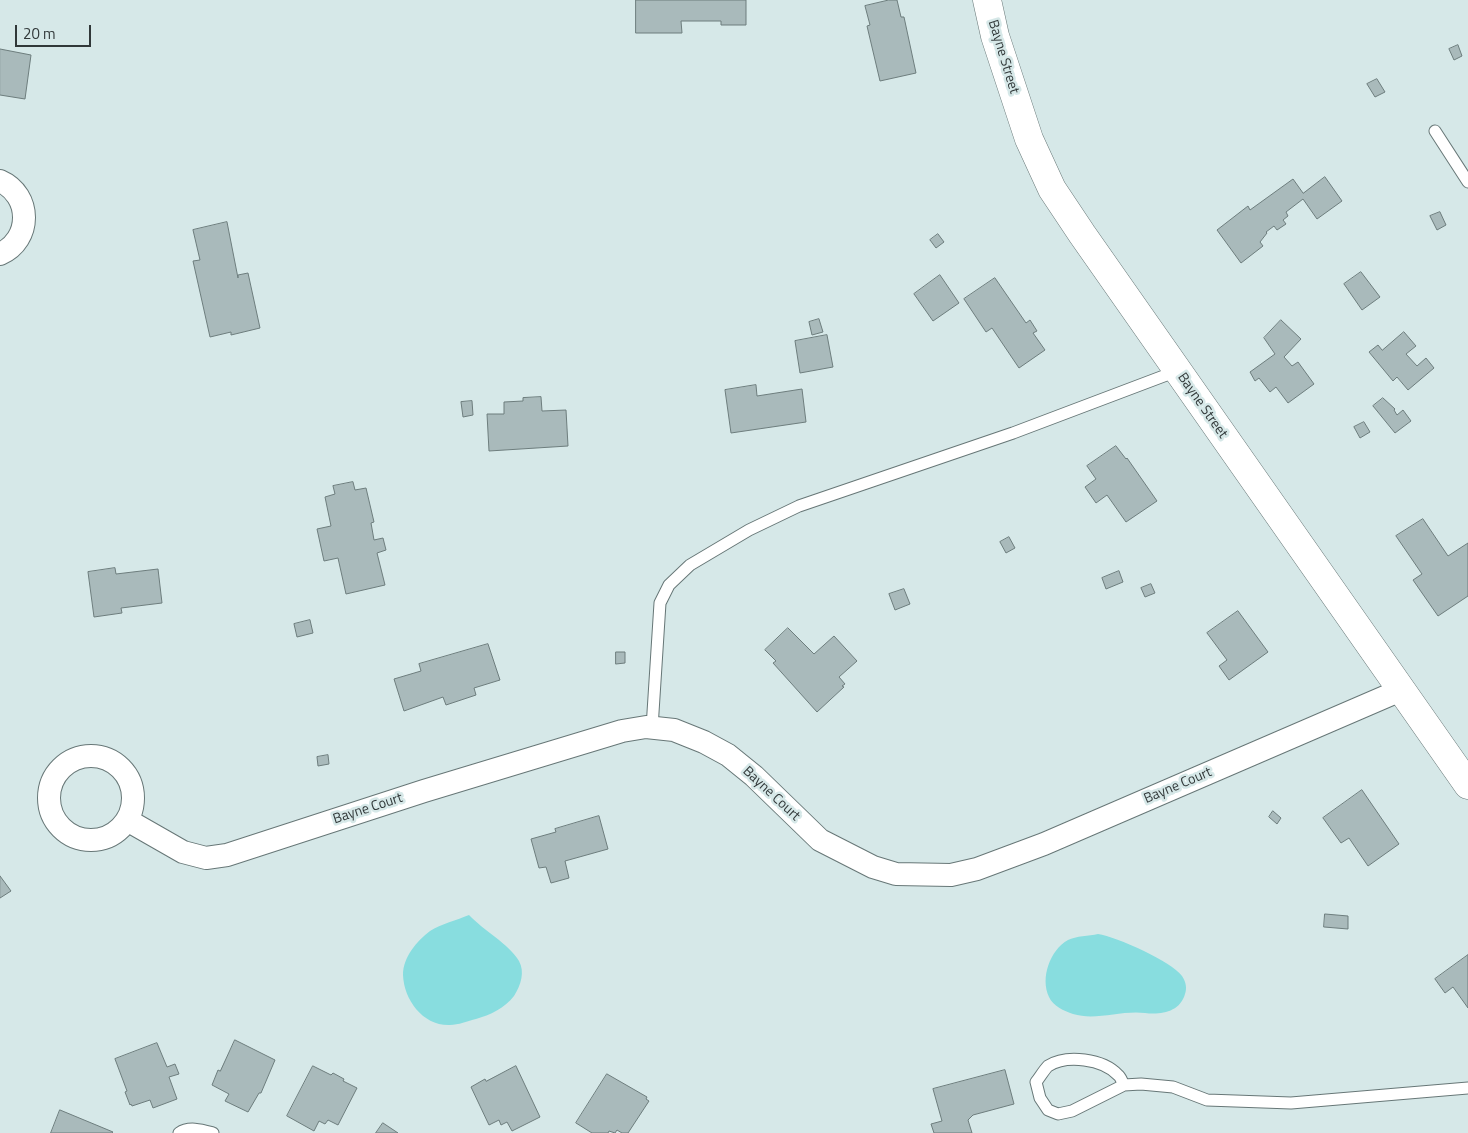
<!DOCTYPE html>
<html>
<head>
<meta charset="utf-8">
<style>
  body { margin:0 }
  #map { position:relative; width:1468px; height:1133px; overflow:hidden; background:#d6e8e8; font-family:"Titillium Web",sans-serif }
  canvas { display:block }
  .scale { position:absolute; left:15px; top:25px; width:76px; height:22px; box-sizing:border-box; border:2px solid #313839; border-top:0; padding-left:6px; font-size:15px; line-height:18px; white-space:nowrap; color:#313839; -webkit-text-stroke:4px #d6e8e8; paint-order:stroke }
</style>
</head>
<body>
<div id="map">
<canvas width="1468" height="1133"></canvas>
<div class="scale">20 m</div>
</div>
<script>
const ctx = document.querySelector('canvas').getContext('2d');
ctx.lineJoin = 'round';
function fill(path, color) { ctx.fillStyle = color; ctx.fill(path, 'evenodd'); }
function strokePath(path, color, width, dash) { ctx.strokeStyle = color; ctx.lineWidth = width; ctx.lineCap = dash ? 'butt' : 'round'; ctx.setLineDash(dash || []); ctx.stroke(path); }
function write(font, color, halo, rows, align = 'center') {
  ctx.font = font + ' "Titillium Web",sans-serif'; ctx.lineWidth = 5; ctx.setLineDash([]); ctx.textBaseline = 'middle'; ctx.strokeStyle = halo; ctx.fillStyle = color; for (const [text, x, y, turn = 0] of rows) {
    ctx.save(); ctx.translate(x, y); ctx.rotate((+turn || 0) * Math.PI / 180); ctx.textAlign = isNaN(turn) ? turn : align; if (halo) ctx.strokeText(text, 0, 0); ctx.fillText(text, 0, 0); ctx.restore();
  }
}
const water = new Path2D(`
  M469 915C483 930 509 944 519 961 525 972 521 985 514 996 505 1008 490 1015 476 1019 468 1021 458 1025 450 1025 423 1026 404 1000 403 975 403 957 417 941 430 931 441 924 457 920 469 915Z
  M1098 934C1117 937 1171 961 1182 976 1186 982 1187 988 1185 994 1180 1012 1161 1015 1145 1013 1121 1010 1096 1021 1073 1014 1064 1011 1053 1006 1049 997 1040 978 1050 950 1068 940 1076 936 1089 936 1098 934Z`);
const building = new Path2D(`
  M636 0H746V25H721V21H681L682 33H636Z
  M889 0H897L901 17H904L916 73 880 81 867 26 870 25 865 6Z
  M1458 45 1462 56 1454 60 1449 49Z
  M0 49 31 55 25 99 0 95Z
  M1377 79 1385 92 1375 97 1367 84Z
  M1325 177 1342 201 1317 219 1303 199 1286 212 1288 216 1283 220 1286 224 1277 230 1274 226 1266 232 1267 233 1260 242 1263 246 1241 263 1217 230 1248 206 1250 210 1293 179 1303 193Z
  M1440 212 1446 225 1437 230 1430 216Z
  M227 222 238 278V275L248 273 260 328 231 335V332L210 337 193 261 200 260 193 230Z
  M938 234 944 242 936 248 930 240Z
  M1361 272 1380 297 1362 310 1344 284Z
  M940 275 959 303 933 321 914 294Z
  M995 278 1026 323 1030 320 1037 331 1033 333 1045 350 1019 368 992 328 986 332 964 299Z
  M819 319 823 332 812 335 809 322Z
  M1281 320 1301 339 1284 357 1292 366 1298 362 1314 384 1288 403 1276 387 1270 392 1259 378 1255 381 1250 372 1275 354 1264 338Z
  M1404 332 1416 346 1406 354 1417 366 1426 358 1434 368 1408 390 1397 377 1393 381 1369 352 1378 345 1382 350Z
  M827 335 833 367 800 373 795 341Z
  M756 385 757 396 802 389 806 422 731 433 725 390Z
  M541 397 542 411 566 410 568 446 489 451 487 414H504V402L523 401V398Z
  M1383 398 1395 409 1394 410 1397 415 1403 410 1411 421 1395 433 1373 406Z
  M472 401 473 415 463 417 461 402Z
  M1364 422 1370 432 1360 438 1354 427Z
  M1116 446 1126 459 1127 458 1157 501 1126 522 1107 495 1096 503 1085 487 1096 479 1087 466Z
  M353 482 355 490 366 488 374 522 371 523 374 540 383 538 386 550 377 553 385 585 346 594 338 558 324 561 317 529 331 526 325 497 335 494 333 486Z
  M1423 519 1448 556 1468 543V596L1438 616 1413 580 1422 574 1396 536Z
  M1009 537 1015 548 1006 553 1000 542Z
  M115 568 116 574 158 569 162 603 121 608 122 613 94 617 88 572Z
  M1119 571 1123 582 1106 589 1102 578Z
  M1151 584 1155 593 1145 597 1141 588Z
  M904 589 910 604 895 610 889 594Z
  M1238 611 1268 652 1229 680 1219 666 1227 660 1207 633Z
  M310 620 313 633 297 637 294 624Z
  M788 628 814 654 834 636 857 661 839 677 845 684 842 686 844 687 817 712 773 663 776 661 765 650Z
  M488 644 500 680 474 688 476 695 446 705 443 697 404 711 394 679 421 671 419 664Z
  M616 652H625V663L616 664Z
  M328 755 329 764 318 766 317 757Z
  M1362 790 1399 844 1368 866 1349 838 1341 843 1323 818Z
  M1273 811 1281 818 1277 824 1269 817Z
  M599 816 608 849 565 861 569 878 551 883 546 867 539 868 531 839 556 832 555 829Z
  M0 876 11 891 0 898Z
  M1325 914 1348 916V929L1324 927Z
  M1468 955V1008L1453 987 1445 993 1435 979Z
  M235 1040 275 1060 261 1093H259L248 1112 225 1101 229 1094 212 1085 218 1070 220 1071Z
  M157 1043 167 1067 175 1064 179 1074 169 1077 177 1099 153 1108 150 1100 132 1106 131 1104 130 1105 125 1092 127 1091 115 1059Z
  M313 1066 331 1075 333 1073 344 1079 343 1081 357 1088 338 1125 328 1120 325 1124 319 1121 314 1131 287 1116Z
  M516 1066 540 1117 512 1131 507 1122 501 1125 499 1120 489 1125 471 1087 485 1079 486 1081Z
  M1005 1070 1014 1104 973 1115 968 1120 972 1133H934L931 1124 942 1121 933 1089Z
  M607 1074 647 1097 646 1099 649 1101 628 1133H622L617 1130 615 1133 609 1131 608 1133H592L576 1123Z
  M60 1110 113 1132 112 1133H51Z
  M383 1123 398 1133H376Z`);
const lane = new Path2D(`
  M1435 131 1468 182
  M652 728 660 603 669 585 690 565 749 530 799 506 1013 433 1177 371
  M1124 1085C1122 1082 1121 1077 1118 1075 1103 1059 1067 1054 1048 1066 1044 1070 1040 1077 1036 1082L1040 1098 1048 1110 1058 1114 1072 1111 1124 1085 1141 1084 1173 1087 1207 1100 1291 1103 1468 1088
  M179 1133C189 1126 202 1130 213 1133`);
const street = new Path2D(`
  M0 181C32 195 32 240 0 254
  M49 798a42 42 0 1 1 84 0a42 42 0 1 1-84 0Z
  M127 820 183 852 206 858 227 855 424 791 622 731 646 727 674 730 704 742 728 755 754 776 820 840 873 867 896 874 951 875 977 869 1044 844 1401 690`);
const secondary = new Path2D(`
  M987 0 995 36 1029 139 1052 189 1082 234 1468 785`);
const streetNames = [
  ["Bayne Street",1003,57,73],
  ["Bayne Street",1202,406,55],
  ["Bayne Court",1178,786,-23],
  ["Bayne Court",771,794,43],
  ["Bayne Court",368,809,-18]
];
fill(water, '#88dddf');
fill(building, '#a9babb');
strokePath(building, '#6d7d7d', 1);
strokePath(lane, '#677777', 13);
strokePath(street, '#677777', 24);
strokePath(secondary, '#677777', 29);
strokePath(lane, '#fff', 11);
strokePath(street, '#fff', 22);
strokePath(secondary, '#fff', 28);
write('14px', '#313839', '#d6e8e8', streetNames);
</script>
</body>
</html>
